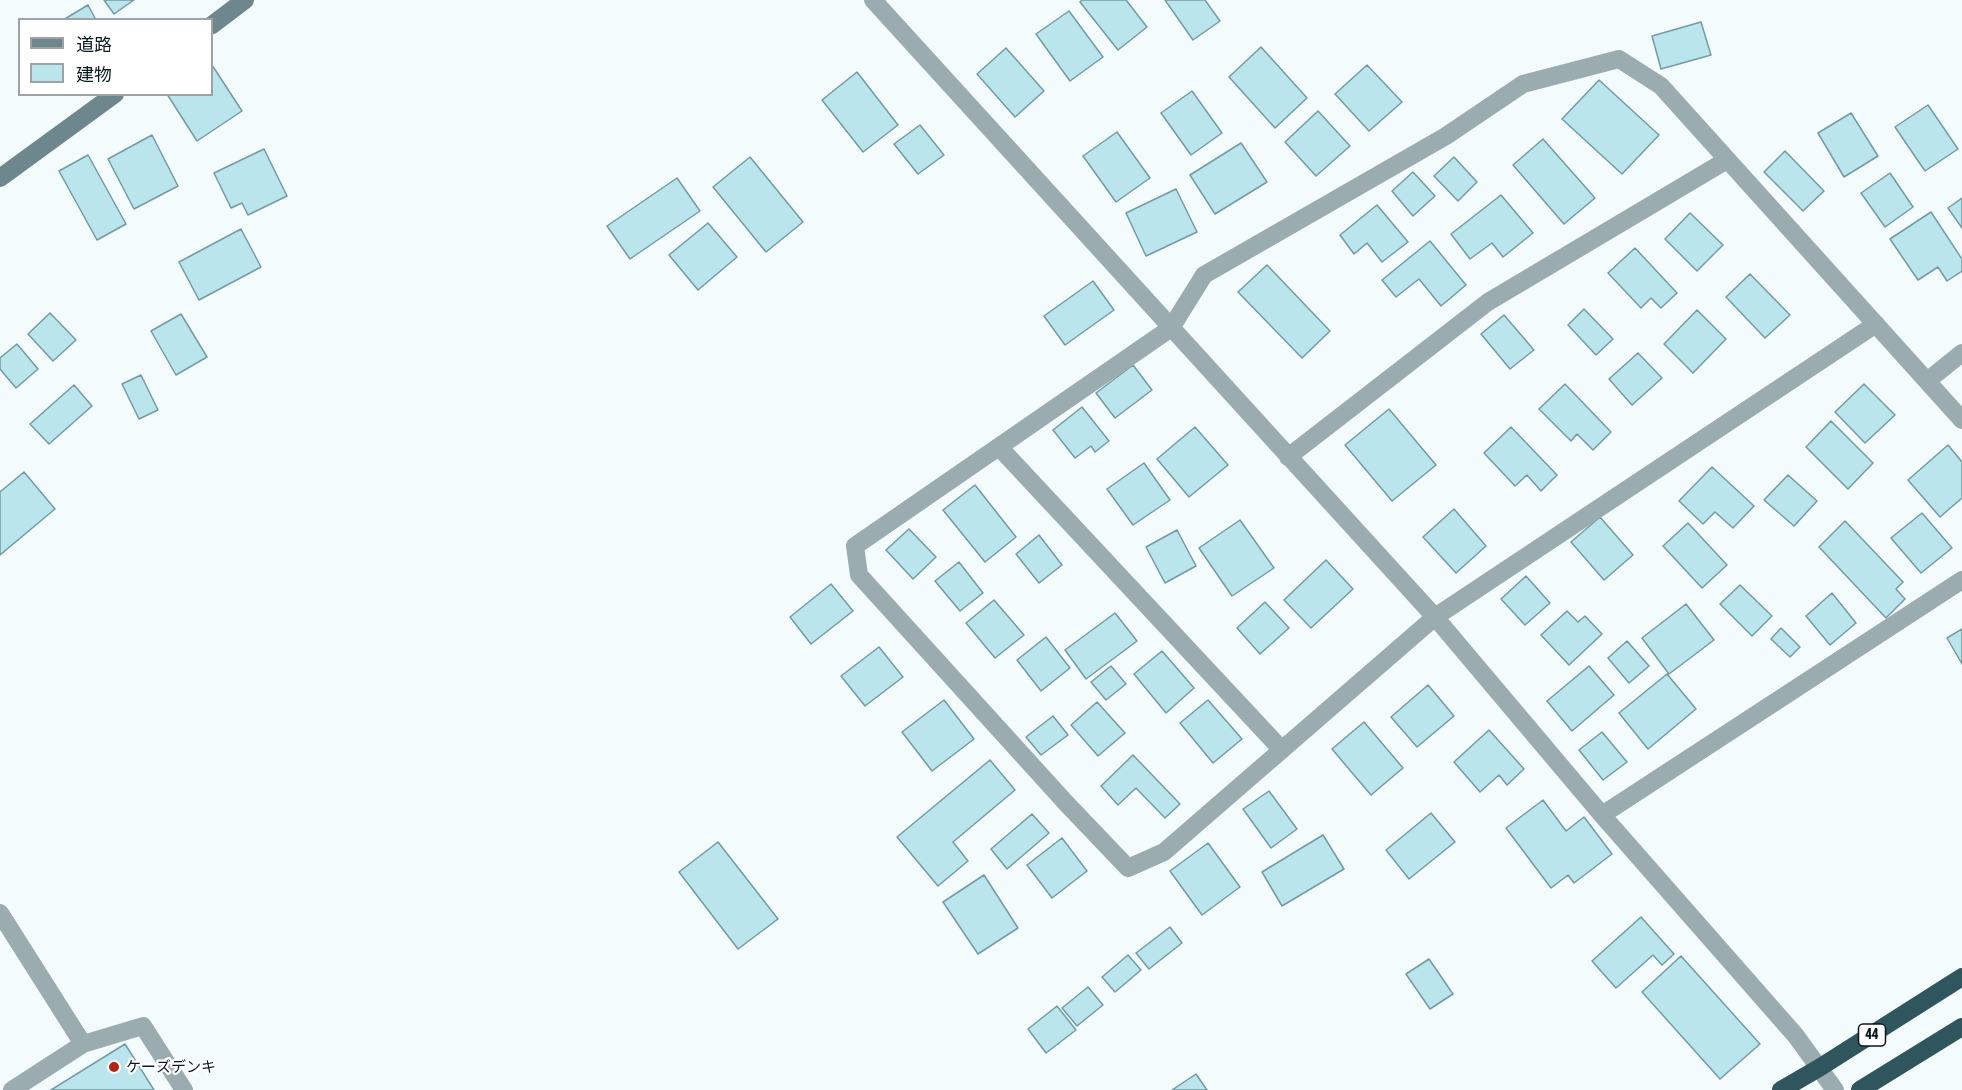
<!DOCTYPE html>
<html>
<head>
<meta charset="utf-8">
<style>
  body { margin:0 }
  #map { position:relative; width:1962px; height:1090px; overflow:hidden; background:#f3fbfd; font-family:"Asap Condensed","Noto Sans JP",sans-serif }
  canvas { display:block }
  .legend { position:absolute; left:18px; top:18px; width:195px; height:78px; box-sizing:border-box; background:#fff; border:2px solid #9da3a4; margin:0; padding:8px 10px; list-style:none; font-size:18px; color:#09191c }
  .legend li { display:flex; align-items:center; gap:12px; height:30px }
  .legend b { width:30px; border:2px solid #9da3a4 }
</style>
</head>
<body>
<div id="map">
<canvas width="1962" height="1090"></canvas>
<ul class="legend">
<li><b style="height:8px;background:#6d878c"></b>道路</li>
<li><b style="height:16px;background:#bbe5ed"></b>建物</li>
</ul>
</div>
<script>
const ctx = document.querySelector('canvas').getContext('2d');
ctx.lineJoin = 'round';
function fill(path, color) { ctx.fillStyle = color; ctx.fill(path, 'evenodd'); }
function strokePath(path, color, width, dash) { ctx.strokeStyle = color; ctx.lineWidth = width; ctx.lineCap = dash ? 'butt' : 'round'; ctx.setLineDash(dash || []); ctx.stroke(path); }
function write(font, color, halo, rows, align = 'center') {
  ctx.font = font + ' "Asap Condensed","Noto Sans JP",sans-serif'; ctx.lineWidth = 4.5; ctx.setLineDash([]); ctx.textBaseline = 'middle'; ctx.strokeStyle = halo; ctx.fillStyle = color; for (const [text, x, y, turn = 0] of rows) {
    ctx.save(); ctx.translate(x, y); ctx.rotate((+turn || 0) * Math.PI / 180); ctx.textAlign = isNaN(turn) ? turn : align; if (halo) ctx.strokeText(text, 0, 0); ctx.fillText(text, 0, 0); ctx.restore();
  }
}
const building = new Path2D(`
  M104 0H134L114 14Z
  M1082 0H1126L1147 27 1118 50 1080 2Z
  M1165 0H1205L1220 21 1193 40Z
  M88 5 96 20H63Z
  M1069 11 1103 57 1070 81 1036 34Z
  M1701 22 1711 55 1661 69 1652 36Z
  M1261 47 1307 98 1275 128 1229 77Z
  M1006 48 1044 91 1015 117 977 74Z
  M212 65 242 111 197 141 167 94H212Z
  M1367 65 1402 102 1369 131 1335 94Z
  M857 72 898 125 863 152 822 100Z
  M1599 80 1659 135 1622 174 1562 119Z
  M1192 91 1222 133 1191 155 1161 113Z
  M1928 105 1958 149 1925 171 1895 127Z
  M1318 111 1350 146 1316 176 1285 142Z
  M1851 113 1878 156 1844 177 1818 133Z
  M920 125 944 155 918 174 894 144Z
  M1117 132 1150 178 1116 202 1083 156Z
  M152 135 178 186 134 209 108 159Z
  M1543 139 1595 198 1564 224 1513 165Z
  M1241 143 1267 182 1215 214 1190 175Z
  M264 149 287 196 248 215 242 203 231 208 214 173Z
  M1785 151 1824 191 1803 211 1764 172Z
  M88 155 126 224 97 240 59 171Z
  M750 157 803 222 766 252 713 187Z
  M1454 157 1477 182 1458 201 1434 176Z
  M1413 172 1435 196 1413 216 1392 191Z
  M1890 173 1913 207 1885 227 1861 193Z
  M677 178 700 211 630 259 607 226Z
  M1176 189 1197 232 1146 256 1126 213Z
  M1501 195 1533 233 1503 257 1492 243 1470 259 1451 234Z
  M1962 198V228L1948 208Z
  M1377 205 1408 242 1382 262 1367 243 1354 254 1340 235Z
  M1931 212 1962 259V271L1947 281 1938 267 1918 280 1890 239Z
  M1690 213 1723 245 1697 271 1665 239Z
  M708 223 737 257 698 290 669 255Z
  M241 229 261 267 199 300 179 262Z
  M1430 241 1466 285 1441 306 1419 279 1396 297 1382 280Z
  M1635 248 1677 293 1661 308 1651 298 1641 308 1608 273Z
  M1267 265 1330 331 1302 358 1238 292Z
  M1750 274 1790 315 1765 338 1726 297Z
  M1093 281 1114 310 1065 345 1044 316Z
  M1584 309 1613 339 1596 355 1568 325Z
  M1697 310 1726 339 1693 373 1664 344Z
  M50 313 76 340 53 361 28 334Z
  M181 314 207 357 176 375 151 331Z
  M1504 315 1534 350 1510 369 1481 334Z
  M17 344 38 369 16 388 0 369V358Z
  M1638 353 1662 378 1632 405 1609 379Z
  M1133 365 1152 390 1115 418 1096 393Z
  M141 375 158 410 139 419 122 384Z
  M1565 384 1611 432 1593 450 1577 434 1571 441 1539 409Z
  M1864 384 1895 415 1865 443 1835 412Z
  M74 385 92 406 49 444 30 424Z
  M1082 407 1109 441 1095 452 1091 446 1075 458 1053 430Z
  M1389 409 1436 465 1392 501 1345 445Z
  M1831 421 1873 463 1848 489 1806 447Z
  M1195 427 1228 465 1189 497 1157 459Z
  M1511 427 1557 475 1541 491 1527 475 1515 486 1484 453Z
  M1948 445 1962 462V498L1940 517 1908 480Z
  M1144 463 1170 500 1133 525 1107 489Z
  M1712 467 1754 506 1733 528 1715 512 1703 524 1679 501Z
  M24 472 55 509 0 555V492Z
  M1788 475 1817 501 1794 526 1764 500Z
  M975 485 1016 537 985 562 943 510Z
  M1454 509 1486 546 1456 573 1423 537Z
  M1922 513 1952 548 1921 573 1891 538Z
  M1600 517 1633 555 1604 580 1571 542Z
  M1240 520 1274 568 1232 596 1199 548Z
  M1845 521 1903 582 1896 589 1905 599 1886 618 1819 547Z
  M1688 523 1727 565 1702 588 1663 546Z
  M909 529 936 557 913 579 886 550Z
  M1177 530 1196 566 1165 583 1146 547Z
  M1039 535 1062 565 1039 583 1016 554Z
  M1326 560 1353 589 1311 628 1284 600Z
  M959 562 983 593 960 611 935 581Z
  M1526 576 1550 603 1525 625 1501 599Z
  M831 584 853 611 811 644 790 617Z
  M1740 585 1772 616 1752 636 1720 604Z
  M1832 593 1856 623 1830 645 1806 616Z
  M994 600 1024 635 995 658 966 623Z
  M1265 602 1289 628 1260 654 1237 628Z
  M1686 604 1714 640 1669 674 1642 638Z
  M1567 611 1578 622 1585 616 1602 634 1569 665 1541 635Z
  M1115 613 1137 641 1086 679 1065 650Z
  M1781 628 1800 647 1790 657 1771 639Z
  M1962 629V664L1947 638Z
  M1046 637 1070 668 1041 691 1017 660Z
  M1627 641 1649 666 1629 683 1608 658Z
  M879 647 903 677 865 706 841 676Z
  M1162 651 1194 688 1166 713 1134 674Z
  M1111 666 1126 684 1106 700 1091 682Z
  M1589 666 1614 695 1572 731 1547 701Z
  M1667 674 1696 709 1648 749 1619 713Z
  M1428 685 1454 716 1417 747 1391 717Z
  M944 700 974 739 932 771 902 732Z
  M1208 700 1242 739 1213 763 1180 723Z
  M1097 702 1125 733 1098 756 1071 725Z
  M1053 716 1068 735 1041 755 1026 737Z
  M1364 722 1403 768 1371 795 1332 749Z
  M1489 730 1524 769 1507 785 1499 775 1480 792 1454 762Z
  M1602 732 1627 762 1603 780 1579 750Z
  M1133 755 1180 804 1165 818 1136 788 1118 805 1101 786Z
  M990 760 1015 790 953 842 968 861 938 886 897 837Z
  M1269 791 1297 829 1271 848 1243 809Z
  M1543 800 1566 831 1584 817 1612 854 1574 883 1568 875 1551 888 1506 828Z
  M1431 813 1455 842 1409 879 1386 850Z
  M1032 814 1049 833 1007 869 991 849Z
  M1323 835 1344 869 1282 906 1262 872Z
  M1062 838 1087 871 1052 898 1027 865Z
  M718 842 778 919 738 949 679 872Z
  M1208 843 1240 887 1202 915 1170 871Z
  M984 875 1018 928 978 954 943 902Z
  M1641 917 1674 954 1662 965 1653 955 1616 988 1592 961Z
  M1170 927 1182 943 1149 969 1136 953Z
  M1128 955 1141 970 1115 992 1102 977Z
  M1681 956 1760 1044 1720 1079 1642 992Z
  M1429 959 1453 994 1430 1009 1406 974Z
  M1088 987 1103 1005 1077 1026 1062 1008Z
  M1057 1006 1076 1030 1046 1053 1028 1029Z
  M125 1044 154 1090H51Z
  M1196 1074 1207 1090H1172Z`);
const street = new Path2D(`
  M873 0 1435 617 1602 815 1796 1036 1835 1090
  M1876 324 1435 617 1164 852 1128 868 1066 803 859 575 855 546 1171 328 1204 275 1446 136 1523 84 1619 59 1661 86 1962 420
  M1927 381 1962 353
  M999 447 1282 750
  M1288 457 1488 302 1727 160
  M1602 815 1962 580
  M0 913 83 1044
  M12 1090 83 1044 143 1026 184 1090`);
const secondary = new Path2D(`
  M212 25 245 0
  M0 178 115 94`);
const highway = new Path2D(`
  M1781 1090 1819 1068 1962 977
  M1860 1090 1962 1027`);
const markers = [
  [114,1067,6,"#b22413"]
];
const shields = [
  [1872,1035,27]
];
const shieldNames = [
  ["44",1872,1035]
];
const poiNames = [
  ["ケーズデンキ",126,1067]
];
fill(building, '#bbe5ed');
strokePath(building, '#739ba2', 1.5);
strokePath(street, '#9bacb0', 18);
strokePath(secondary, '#6d878c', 18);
strokePath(highway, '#30565d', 18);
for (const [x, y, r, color] of markers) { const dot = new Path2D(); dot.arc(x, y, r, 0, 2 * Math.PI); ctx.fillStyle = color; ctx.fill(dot); strokePath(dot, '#fff', 2); }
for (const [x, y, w] of shields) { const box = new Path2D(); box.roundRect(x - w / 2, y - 11, w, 22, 4.5); ctx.fillStyle = '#fff'; ctx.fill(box); strokePath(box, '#09191c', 1.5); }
write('bold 14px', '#09191c', null, shieldNames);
write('15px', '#09191c', '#fff', poiNames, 'left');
</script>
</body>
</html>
